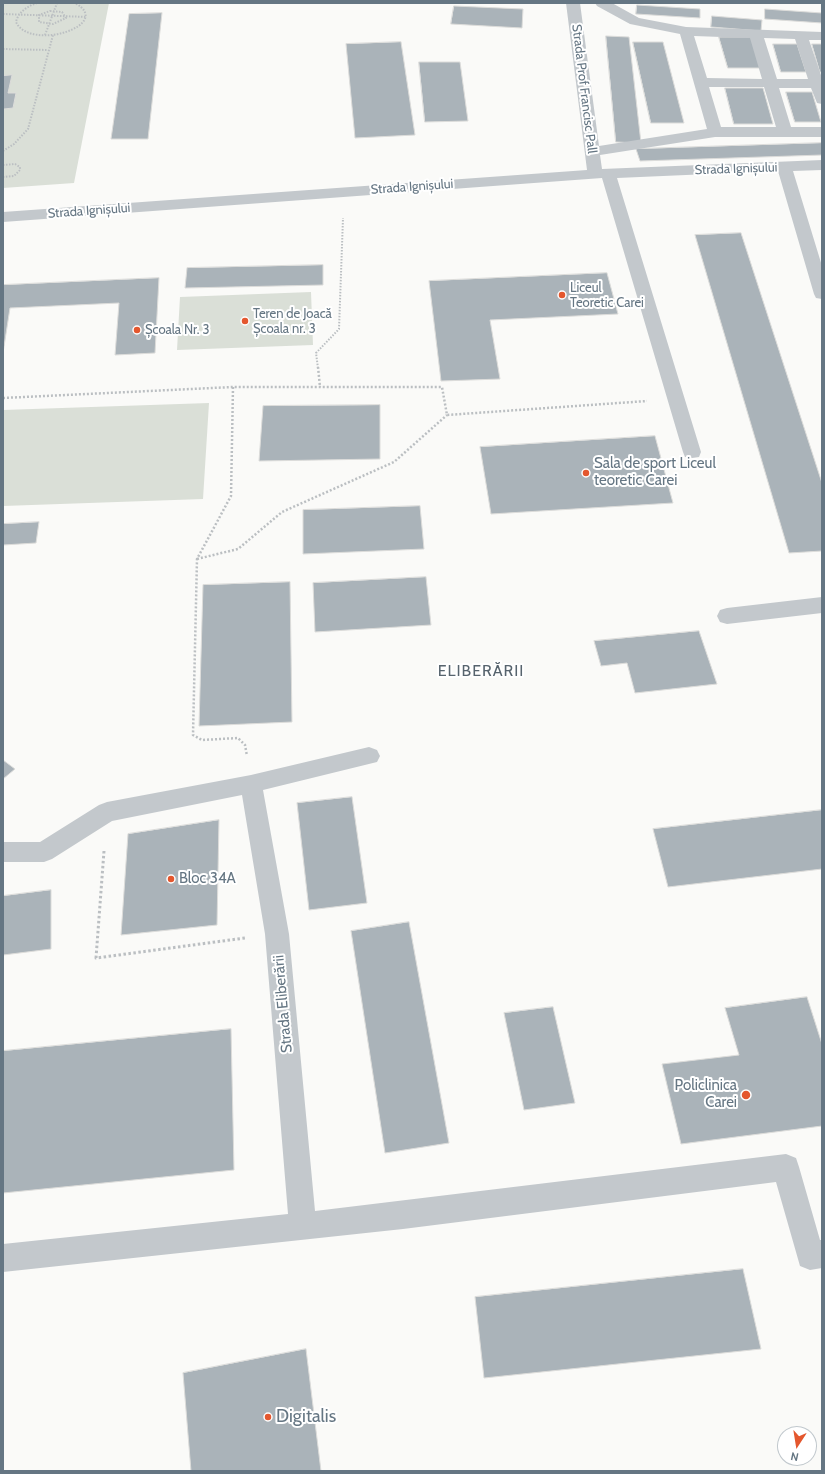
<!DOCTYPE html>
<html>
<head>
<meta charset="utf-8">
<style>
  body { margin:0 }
  #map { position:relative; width:825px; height:1474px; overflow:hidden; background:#fafaf8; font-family:Cabin,sans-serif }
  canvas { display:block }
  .frame { position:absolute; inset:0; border:4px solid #657683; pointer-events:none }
  .north { position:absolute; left:777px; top:1426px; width:40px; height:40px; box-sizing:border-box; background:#fff; border:1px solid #c1c8cd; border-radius:50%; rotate:192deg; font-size:11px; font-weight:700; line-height:16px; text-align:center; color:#657683 }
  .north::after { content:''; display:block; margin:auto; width:14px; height:18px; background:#e4572e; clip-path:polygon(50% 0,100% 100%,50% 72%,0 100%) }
</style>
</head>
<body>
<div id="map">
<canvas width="825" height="1474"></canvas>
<div class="frame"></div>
<div class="north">N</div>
</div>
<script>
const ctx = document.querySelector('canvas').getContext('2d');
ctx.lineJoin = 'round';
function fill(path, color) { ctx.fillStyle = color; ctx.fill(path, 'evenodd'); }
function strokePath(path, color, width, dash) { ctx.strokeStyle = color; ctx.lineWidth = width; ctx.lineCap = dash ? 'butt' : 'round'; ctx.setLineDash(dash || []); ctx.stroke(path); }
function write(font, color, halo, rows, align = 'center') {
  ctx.font = font + ' Cabin,sans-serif'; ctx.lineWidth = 4; ctx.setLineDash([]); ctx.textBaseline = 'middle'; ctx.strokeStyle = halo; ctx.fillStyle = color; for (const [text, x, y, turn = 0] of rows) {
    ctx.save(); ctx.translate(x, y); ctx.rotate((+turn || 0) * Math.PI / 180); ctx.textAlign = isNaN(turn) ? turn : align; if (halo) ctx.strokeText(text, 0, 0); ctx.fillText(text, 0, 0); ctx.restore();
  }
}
const green = new Path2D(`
  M3 3H109L74 183 3 188Z
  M311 292 313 345 177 350 180 297Z
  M209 403 203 499 3 506V410Z`);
const building = new Path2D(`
  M637 5 700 9V18L636 14Z
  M454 6 523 9 522 28 451 24Z
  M765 9 822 13V23L765 19Z
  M162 13 148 139H111L129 14Z
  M712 16 762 20 761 31 711 27Z
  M606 36 629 37 641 143 616 142Z
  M719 37H751L761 68H728Z
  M401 42 415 135 355 138 346 44Z
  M633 42H663L684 123H651Z
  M773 44H797L806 72H781Z
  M812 44H822V72H820Z
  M419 62H460L468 121 425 122Z
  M12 75 8 93H16L13 108 4 109 3 114V76Z
  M725 88H763L773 124H734Z
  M786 92H812L821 122H795Z
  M822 143V155L640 161 636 149Z
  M741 233 822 483V551L789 553 695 235Z
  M323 265V285L185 288 187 268Z
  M607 273 618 314 490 320 500 379 441 381 429 281Z
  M159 278 155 353 115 355 119 303 10 308 3 353V285Z
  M380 405V459L259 461 263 406Z
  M655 436 673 503 491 514 480 447Z
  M420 506 424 549 303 554V510Z
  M39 522 36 543 3 545V524Z
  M426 577 431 625 315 632 313 583Z
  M290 582 292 722 199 726 203 585Z
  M699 631 717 684 635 693 627 663 601 666 594 641Z
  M3 760 15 769 3 779Z
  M352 797 367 903 309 910 297 803Z
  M822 810V869L668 887 653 829Z
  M219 820 217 925 121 935 128 834Z
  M51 890V949L3 955V896Z
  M409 922 449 1143 385 1153 351 931Z
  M807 997 822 1044V1126L681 1144 662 1064 739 1055 725 1008Z
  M553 1007 575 1103 524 1110 504 1013Z
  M231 1029 234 1170 3 1193V1051Z
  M743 1269 761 1349 484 1378 475 1297Z
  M306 1349 321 1471H191L183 1373Z`);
const pathFar2 = new Path2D(`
  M37 3C28 6 18 12 16 22 30 52 115 25 75 3
  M50 11 62 12 66 18 53 24 39 22V15Z
  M3 14 87 17
  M45 35 57 3
  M3 49 48 50
  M3 151 14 144 28 129 53 35
  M3 165 15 164 20 167V170L14 176 3 177
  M318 368 316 353 339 329 343 218`);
const pathFar1 = new Path2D(`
  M318 367 320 387
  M233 387 231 496 197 559 193 735 202 740 238 738 245 745 247 756
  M3 398 233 387H442L447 415 647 401
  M197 559 238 549 282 512 394 462 447 415`);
const path = new Path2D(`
  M104 851 96 958 245 938`);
const minor = new Path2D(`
  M566 3H580L599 146 707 129 680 34 630 24 597 6 595 3H612L639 18 686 27 822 32V40H809L822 78V104L817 103 811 88H779L791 127H822V137H715L600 155 602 169 822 160V170L793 171 822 266V299L816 298 814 294 778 171 617 178 701 452 699 457 692 458 685 457 683 452 602 178 3 222V212L587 170ZM694 36 750 38 762 79 707 78ZM764 38 795 39 808 79H777ZM709 87H764L776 127H721Z
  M822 597V613L727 624 720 622 717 616 720 610 727 608Z
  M369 747 377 750 380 756 377 762 263 790 289 934 315 1211 786 1154 796 1158 799 1167 820 1240H822V1268L810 1270 800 1266 776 1182 403 1229 3 1272V1244L288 1214 265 934 242 795 112 821 52 859 44 862H3V842H40L99 805 107 802 251 775Z`);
const markers = [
  [562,295,4,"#e4572e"],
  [245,321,4,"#e4572e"],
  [137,330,4,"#e4572e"],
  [586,473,4,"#e4572e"],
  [171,879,4,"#e4572e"],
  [746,1095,5,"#e4572e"],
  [268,1417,4,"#e4572e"]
];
const farStreetnames = [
  ["Strada Prof Francisc Pall",584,89,83],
  ["Strada Ignișului",736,169,-2],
  ["Strada Ignișului",412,187,-4],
  ["Strada Ignișului",89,211,-4]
];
const farPoinames = [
  ["Liceul",570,288],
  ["Teoretic Carei",570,303],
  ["Teren de Joacă",253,314],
  ["Școala nr. 3",253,329],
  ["Școala Nr. 3",145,330]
];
const poiNames = [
  ["Sala de sport Liceul",594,464],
  ["teoretic Carei",594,481],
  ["Bloc 34A",179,879],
  ["Policlinica",737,1086,"right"],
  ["Carei",737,1103,"right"]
];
const streetNames = [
  ["Strada Eliberării",283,1004,-95]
];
const neighbourhoodNames = [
  ["ELIBERĂRII",481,671]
];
const nearPoinames = [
  ["Digitalis",276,1417]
];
fill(green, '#dadfd7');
fill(building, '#aab3b9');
strokePath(building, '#dcdcda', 1);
strokePath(pathFar2, '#bbbfc2', 2, [1.5, 1.5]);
strokePath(pathFar1, '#bbbfc2', 2.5, [2, 2]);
strokePath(path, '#bbbfc2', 3, [2.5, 2.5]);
fill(minor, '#c3c8cc');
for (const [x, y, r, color] of markers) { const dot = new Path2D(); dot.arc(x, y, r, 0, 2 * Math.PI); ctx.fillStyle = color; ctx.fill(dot); strokePath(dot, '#fff', 1.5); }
write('13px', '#657683', '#fff', farStreetnames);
write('13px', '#657683', '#fff', farPoinames, 'left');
write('15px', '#657683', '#fff', poiNames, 'left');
write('15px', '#657683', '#fff', streetNames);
ctx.letterSpacing = '1px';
write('16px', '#57646e', '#fff', neighbourhoodNames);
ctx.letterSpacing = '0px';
write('18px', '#657683', '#fff', nearPoinames, 'left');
</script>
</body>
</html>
